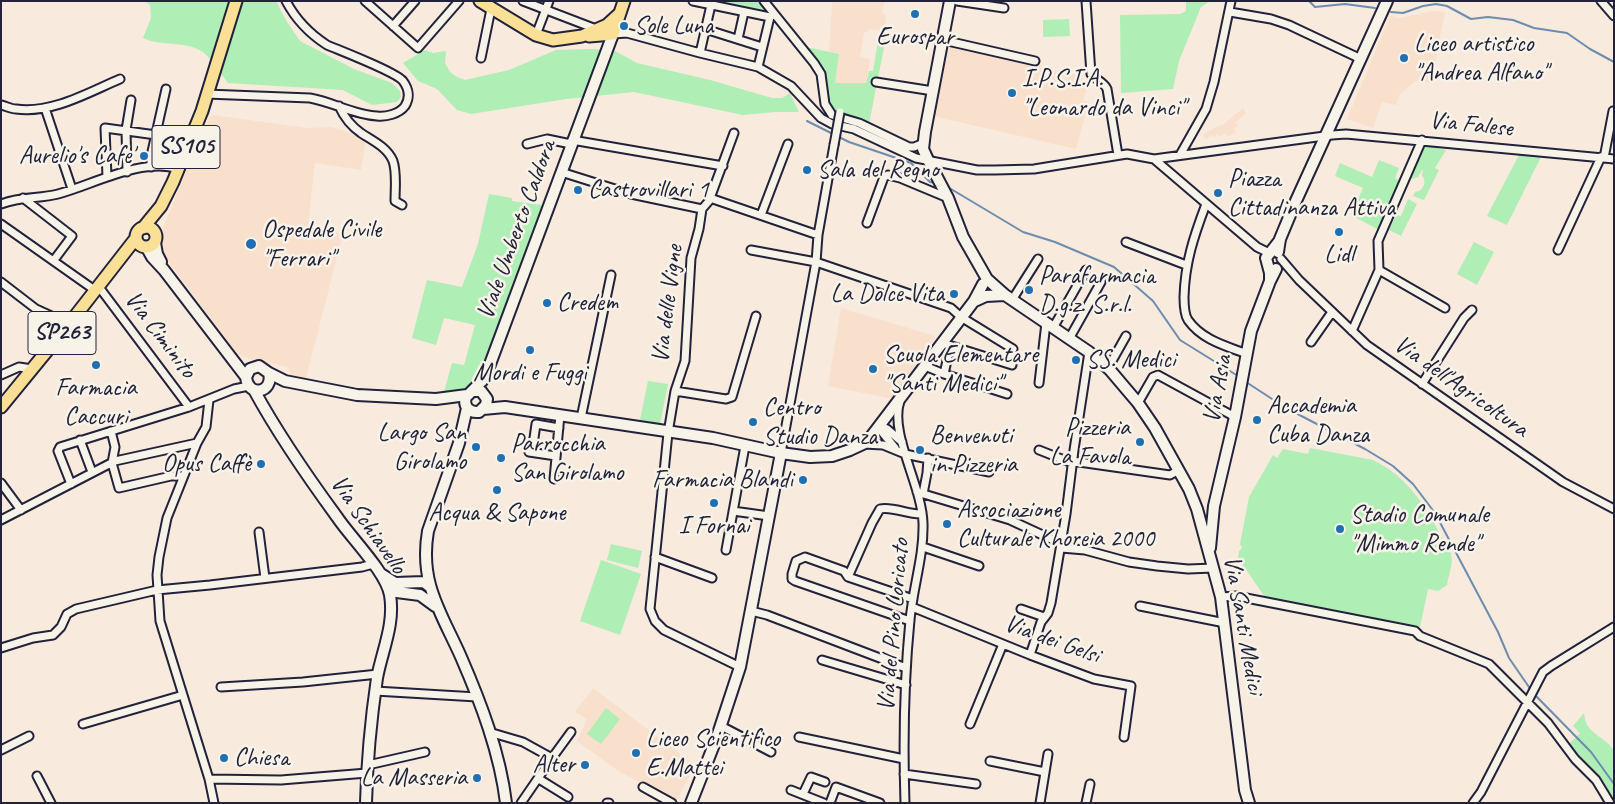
<!DOCTYPE html>
<html>
<head>
<meta charset="utf-8">
<style>
  body { margin:0 }
  #map { position:relative; width:1615px; height:804px; overflow:hidden; background:#f8eadc; font-family:Caveat,sans-serif }
  canvas { display:block }
  .frame { position:absolute; inset:0; border:2px solid #22223b; pointer-events:none }
</style>
</head>
<body>
<div id="map">
<canvas width="1615" height="804"></canvas>
<div class="frame"></div>
</div>
<script>
const ctx = document.querySelector('canvas').getContext('2d');
ctx.lineJoin = 'round';
function fill(path, color) { ctx.fillStyle = color; ctx.fill(path, 'evenodd'); }
function strokePath(path, color, width, dash) { ctx.strokeStyle = color; ctx.lineWidth = width; ctx.lineCap = dash ? 'butt' : 'round'; ctx.setLineDash(dash || []); ctx.stroke(path); }
function write(font, color, halo, rows, align = 'center') {
  ctx.font = font + ' Caveat,sans-serif'; ctx.lineWidth = 5; ctx.setLineDash([]); ctx.textBaseline = 'middle'; ctx.strokeStyle = halo; ctx.fillStyle = color; for (const [text, x, y, turn = 0] of rows) {
    ctx.save(); ctx.translate(x, y); ctx.rotate((+turn || 0) * Math.PI / 180); ctx.textAlign = isNaN(turn) ? turn : align; if (halo) ctx.strokeText(text, 0, 0); ctx.fillText(text, 0, 0); ctx.restore();
  }
}
const built = new Path2D(`
  M832 1H885L882 11 886 16 885 25 880 30 869 29 868 32H864L860 57 870 59 866 83H835L839 54 829 51Z
  M1434 11 1445 12 1431 83 1417 80 1400 94 1396 105 1382 102 1373 128 1347 119 1390 16 1399 18Z
  M948 46 1081 76 1088 86 1083 100 1089 102 1076 149 933 116Z
  M1243 108 1246 113 1236 122 1238 126 1234 128 1236 132 1228 137 1225 133 1220 137 1218 134 1214 137 1212 135 1206 139 1203 134 1220 125 1221 126Z
  M213 115 307 128 332 127 366 139 361 170 315 163 308 225 343 234 306 378 294 376 290 373 288 367 250 359 237 354 162 253 161 248 164 235 163 228 198 143 209 119Z
  M841 308 935 336 927 353 894 399 828 386Z
  M593 688 695 765 676 802 617 770 577 741 587 719 575 712Z`);
const green = new Path2D(`
  M145 1H276L287 22 300 41 354 69 392 83 400 91 401 97 397 102 372 105 343 90 228 83C221 74 211 58 203 52 185 40 162 47 143 38L151 18 150 5Z
  M717 1H761L769 11 768 14 717 4Z
  M1186 1H1210L1201 7 1179 61 1173 89 1121 93 1120 15 1180 14 1186 11Z
  M1069 19 1070 36 1043 37V20Z
  M880 30 887 32 869 124H867L863 118 833 112C827 100 828 86 824 72 820 63 812 57 808 48H811L839 54 835 83H866L869 71H873Z
  M588 49 613 50 637 63 710 80 772 98H782L790 93 799 112H775L743 115 634 92 566 99 471 114 457 110 437 89 418 81 403 63 425 50 433 53 446 51 445 63 450 72 457 77 465 80 509 70 556 50Z
  M1424 145 1446 150 1435 168 1439 170 1424 200 1413 196 1415 192C1424 191 1427 182 1422 175L1423 170H1422L1418 177 1410 179Z
  M1519 155 1541 157 1507 225 1487 216Z
  M1379 160 1399 168 1395 178 1401 182 1381 231 1351 215 1363 188 1335 176 1340 163 1372 177Z
  M489 194 512 198V201L542 205 482 369C472 386 464 392 444 392L452 363 464 365 475 325 444 318 436 345 412 338 427 280 462 287 478 244Z
  M1408 199 1417 204 1401 236 1389 230 1396 215 1401 216Z
  M1474 242 1494 252 1477 285 1457 274Z
  M648 381 668 384 660 424 640 420Z
  M1310 448 1373 460C1406 476 1424 503 1440 534 1444 540 1449 547 1451 554 1454 562 1448 577 1447 585L1438 591 1428 589 1420 627 1414 625 1413 627 1341 613 1340 612H1335L1333 610 1329 611 1267 600 1238 558 1239 551 1242 548 1240 544 1249 497 1273 455 1277 458 1283 449 1308 454Z
  M611 544 642 551 638 568 607 560Z
  M601 560 641 574 620 635 580 621Z
  M606 708 620 719 601 744 587 734Z
  M1584 713C1585 735 1605 735 1614 751V803H1612L1568 745 1580 733 1573 726Z`);
const stream = new Path2D(`
  M1309 1 1315 7 1345 4 1375 8
  M1391 12 1403 13 1423 6 1436 4 1447 6 1471 19 1488 17 1513 20 1534 28 1567 33 1590 49 1614 62
  M807 121 849 142 911 163 930 182 936 183
  M946 186 1023 232 1055 242 1114 267 1153 301 1180 340 1238 376
  M1246 382 1286 408 1365 449 1393 466 1413 484 1435 513 1498 632 1509 658 1531 690
  M1534 694 1591 752 1614 784`);
const street = new Path2D(`
  M365 1 418 48 459 1
  M523 1 596 29
  M693 1 770 17 774 14
  M764 1 814 63 821 74 825 104 832 115 859 123 909 147H914L924 143
  M957 1 1004 8
  M1086 1 1091 74C1096 80 1104 82 1107 89L1118 155
  M1601 1 1614 16
  M1230 12 1271 19 1289 25 1361 59
  M393 26 415 1
  M705 29 762 47
  M613 34 627 33 700 53 758 67 791 86 821 118 832 124 854 129 916 158 977 170H995L1034 169 1127 154 1154 159 1257 247 1269 253
  M536 35 549 1
  M738 39 744 12
  M943 40 1035 61
  M700 53 711 5
  M481 58 491 9
  M758 67 770 17
  M876 82 933 91
  M206 94 310 98C333 102 354 115 377 116 386 117 399 114 405 106 410 98 409 89 403 81 396 72 341 51 327 45 310 34 296 20 286 1
  M1 105C6 106 11 109 16 109 52 114 89 92 120 79
  M339 106C344 117 351 126 361 133 373 141 387 147 393 161 397 173 395 188 395 201L402 205
  M45 108 72 189
  M572 140 723 166
  M527 144 547 139 571 144
  M1180 155 1206 109 1214 82 1231 1
  M1604 158 1613 111
  M1154 159 1332 135 1346 134 1614 159
  M151 167V156L166 89
  M127 172 126 130 131 100
  M561 172 631 194 702 209
  M107 177 105 128 156 135 187 145
  M23 198 72 236 54 260
  M710 198 818 235
  M1 204C22 196 39 199 58 194 92 185 143 157 178 169
  M1206 204C1194 236 1185 262 1184 297 1184 304 1184 314 1188 320 1202 340 1226 346 1247 354
  M702 209 699 229 691 258 685 361 675 391 668 433 650 609 655 621 664 630 740 667
  M702 209 709 201 734 133
  M761 215 788 144
  M867 223 884 177 888 175 900 178 948 198
  M1 224 96 291
  M1126 242 1186 265
  M751 250 816 262 951 308 961 317 1013 349
  M1558 250 1601 157
  M1281 259 1299 280 1367 345 1563 482 1614 509
  M1379 270 1445 308
  M1 282 36 309 69 324
  M99 287 189 407
  M1012 300 1038 259
  M1053 328 1086 270
  M1352 331 1379 270 1378 241 1422 140
  M1069 339 1101 282
  M1311 342 1332 312
  M942 343 1012 365
  M925 366 944 374 1007 394
  M1108 368 1126 336
  M944 374 950 347
  M1 375 19 367 32 369
  M1039 383 1046 323
  M1422 384 1464 318 1472 310
  M675 391 726 399 732 397 756 316
  M209 400 206 427 197 443 167 518 159 557 157 575 160 621 209 779 214 803
  M900 401C889 433 922 486 923 523 924 556 913 587 910 620 904 681 903 742 905 803
  M1138 403 1153 377 1158 375 1235 417
  M581 418 611 275
  M880 426 887 429 902 442
  M880 426 882 432 895 448
  M111 431 115 447 112 463 119 488 171 476H183
  M80 440 92 472
  M863 444 883 445 905 454 989 472
  M1039 450 1072 463
  M781 453 816 262 818 235 834 145
  M556 456 529 452 534 438 536 424 559 428
  M1072 461 1170 475 1179 470
  M554 479 560 415
  M1 483 21 510
  M71 484 58 451 60 447 189 407 234 389 249 386
  M917 492 1010 520 1062 544
  M923 494 927 473 928 458
  M733 511 769 516
  M1 520 115 461 197 443
  M259 532 265 578
  M923 547 979 566
  M1061 548 1085 550 1129 562 1157 566 1188 569 1214 568
  M726 550 745 446
  M655 557 712 578
  M848 577 872 523 880 509C893 506 908 515 922 514
  M1221 597 1236 596 1415 631 1420 636 1489 664 1548 723 1575 759 1596 780 1610 803
  M1140 606 1225 623
  M912 607 1030 655 1094 679 1131 686 1124 737
  M1021 609 1044 617
  M751 611 767 615 906 668
  M910 621 795 581 792 579V574L796 561 805 557 844 571 848 577 913 599
  M1 648 33 638 53 635 61 627 67 614 76 609 157 590 210 585 362 567 373 564
  M1030 655 1041 622 1048 613 1051 603 1066 514 1074 450 1089 352
  M822 660 906 685
  M221 687 303 682 378 674
  M375 691 477 697
  M83 724 183 695
  M970 724 1003 644
  M721 726 771 752
  M489 732 523 742 552 758 571 732
  M799 737 904 759
  M1 750 29 736
  M990 761 1045 772
  M368 765 425 752
  M904 774 976 784
  M37 776 51 803
  M209 779 281 780 367 773
  M539 779 568 797
  M643 787 672 803
  M791 790 824 803
  M803 794 811 777 825 782
  M521 803 552 758
  M607 803H609
  M830 803 836 787 880 803
  M1040 803 1048 754
  M1086 803 1090 784
  M1473 803 1481 792 1543 672 1551 666 1614 627`);
const secondary = new Path2D(`
  M950 1 925 132 923 149 928 160 948 198 963 237 987 279 1005 295 1089 352 1110 370 1138 403 1155 428 1189 489 1197 509 1221 597 1245 790 1249 803
  M155 243 157 254 161 262
  M147 248 152 257 164 270 246 377C248 398 274 393 269 373L259 366 250 369 246 377
  M1278 252 1280 239 1295 203 1387 1
  M1270 280V273L1266 258 1280 240
  M975 301 986 296 1005 295
  M269 373 285 381 357 395 436 399 467 395
  M254 390C278 434 307 476 337 517 351 538 386 572 390 595 395 624 382 651 377 678 371 719 367 761 366 803
  M472 391H481L487 399 486 405 479 412C469 413 463 406 466 397L482 381 486 375 613 34
  M467 408 459 443 428 531C419 583 441 612 461 657 481 703 500 753 506 803
  M483 409 505 407 713 438 781 453 810 457 832 456 850 450 863 444 870 438 974 301 983 284
  M1210 548 1214 506 1235 417 1251 331 1270 281 1276 269
  M381 574 395 583 424 582 429 586
  M389 591 420 595 435 606
  M691 803 717 737 740 667 781 453`);
const primary = new Path2D(`
  M480 1 536 35 553 40 582 36 607 25 619 14
  M589 36 613 34 624 1
  M136 237a10 10 0 1 1 20 0a10 10 0 1 1-20 0Z
  M143 228 161 206 173 182 202 111 236 1
  M1 407 69 324 136 238`);
const streetBridge = new Path2D(`
  M834 145 840 112`);
const markers = [
  [915,14,5,"#1f6fb2"],
  [624,26,5,"#1f6fb2"],
  [1404,58,5,"#1f6fb2"],
  [1012,93,5,"#1f6fb2"],
  [144,156,5,"#1f6fb2"],
  [807,170,5,"#1f6fb2"],
  [578,190,5,"#1f6fb2"],
  [1218,193,5,"#1f6fb2"],
  [1339,232,5,"#1f6fb2"],
  [251,244,6,"#1f6fb2"],
  [1029,290,5,"#1f6fb2"],
  [954,294,5,"#1f6fb2"],
  [547,303,5,"#1f6fb2"],
  [530,350,5,"#1f6fb2"],
  [1076,360,5,"#1f6fb2"],
  [96,365,5,"#1f6fb2"],
  [873,369,5,"#1f6fb2"],
  [1257,420,5,"#1f6fb2"],
  [753,422,5,"#1f6fb2"],
  [1140,442,5,"#1f6fb2"],
  [476,447,5,"#1f6fb2"],
  [920,450,5,"#1f6fb2"],
  [501,458,5,"#1f6fb2"],
  [261,464,5,"#1f6fb2"],
  [803,480,5,"#1f6fb2"],
  [497,490,5,"#1f6fb2"],
  [714,503,5,"#1f6fb2"],
  [947,524,5,"#1f6fb2"],
  [1340,529,5,"#1f6fb2"],
  [636,753,5,"#1f6fb2"],
  [224,758,5,"#1f6fb2"],
  [585,765,5,"#1f6fb2"],
  [477,778,5,"#1f6fb2"]
];
const shields = [
  [186,147,68],
  [62,333,68]
];
const shieldNames = [
  ["SS105",186,147],
  ["SP263",62,333]
];
const poiNames = [
  ["Sole Luna",634,26],
  ["Eurospar",915,37,"center"],
  ["Liceo artistico",1414,44],
  ["\"Andrea Alfano\"",1414,73],
  ["I.P.S.I.A.",1022,79],
  ["\"Leonardo da Vinci\"",1022,108],
  ["Aurelio's Cafe'",134,156,"right"],
  ["Sala del Regno",817,170],
  ["Piazza",1228,179],
  ["Cittadinanza Attiva",1228,208],
  ["Castrovillari 1",588,190],
  ["Ospedale Civile",262,230],
  ["\"Ferrari\"",262,259],
  ["Lidl",1339,255,"center"],
  ["Parafarmacia",1039,276],
  ["D.g.z. S.r.l.",1039,305],
  ["La Dolce Vita",944,294,"right"],
  ["Credem",557,303],
  ["Scuola Elementare",883,355],
  ["\"Santi Medici\"",883,384],
  ["SS. Medici",1086,360],
  ["Mordi e Fuggi",530,373,"center"],
  ["Farmacia",96,388,"center"],
  ["Caccuri",96,417,"center"],
  ["Accademia",1267,406],
  ["Cuba Danza",1267,435],
  ["Centro",763,408],
  ["Studio Danza",763,437],
  ["Pizzeria",1130,428,"right"],
  ["La Favola",1130,457,"right"],
  ["Largo San",466,433,"right"],
  ["Girolamo",466,462,"right"],
  ["Benvenuti",930,436],
  ["in Pizzeria",930,465],
  ["Parrocchia",511,444],
  ["San Girolamo",511,473],
  ["Opus Caffè",251,464,"right"],
  ["Farmacia Blandi",793,480,"right"],
  ["Associazione",957,510],
  ["Culturale Khoreia 2000",957,539],
  ["Acqua & Sapone",497,513,"center"],
  ["Stadio Comunale",1350,515],
  ["\"Mimmo Rende\"",1350,544],
  ["I Fornai",714,526,"center"],
  ["Liceo Scientifico",646,739],
  ["E.Mattei",646,768],
  ["Chiesa",234,758],
  ["Alter",575,765,"right"],
  ["La Masseria",467,778,"right"]
];
const streetNames = [
  ["Via Falese",1471,125,6],
  ["Viale Umberto Caldora",517,230,-70],
  ["Via delle Vigne",668,304,-83],
  ["Via Ciminito",160,335,53],
  ["Via dell'Agricoltura",1461,387,35],
  ["Via Asia",1218,389,-79],
  ["Via Schiavello",368,525,55],
  ["Via del Pino Loricato",894,625,-85],
  ["Via Santi Medici",1243,625,80],
  ["Via dei Gelsi",1052,640,20]
];
fill(built, '#f9e0cd');
fill(green, '#afeeb5');
strokePath(stream, '#6c8daf', 2);
strokePath(street, '#22223b', 11);
strokePath(secondary, '#22223b', 14);
strokePath(primary, '#22223b', 15);
strokePath(street, '#f7f3e8', 7);
strokePath(secondary, '#f7f3e8', 10);
strokePath(primary, '#fadf96', 11);
strokePath(streetBridge, '#22223b', 11, []);
strokePath(streetBridge, '#f7f3e8', 7);
for (const [x, y, r, color] of markers) { const dot = new Path2D(); dot.arc(x, y, r, 0, 2 * Math.PI); ctx.fillStyle = color; ctx.fill(dot); strokePath(dot, '#f7f3e8', 2); }
for (const [x, y, w] of shields) { const box = new Path2D(); box.roundRect(x - w / 2, y - 21.5, w, 43, 4); ctx.fillStyle = '#f7f3e8'; ctx.fill(box); strokePath(box, '#22223b', 1); }
write('bold 24px', '#22223b', null, shieldNames);
write('25px', '#22223b', '#f7f3e8', poiNames, 'left');
write('25px', '#22223b', '#f7f3e8', streetNames);
</script>
</body>
</html>
